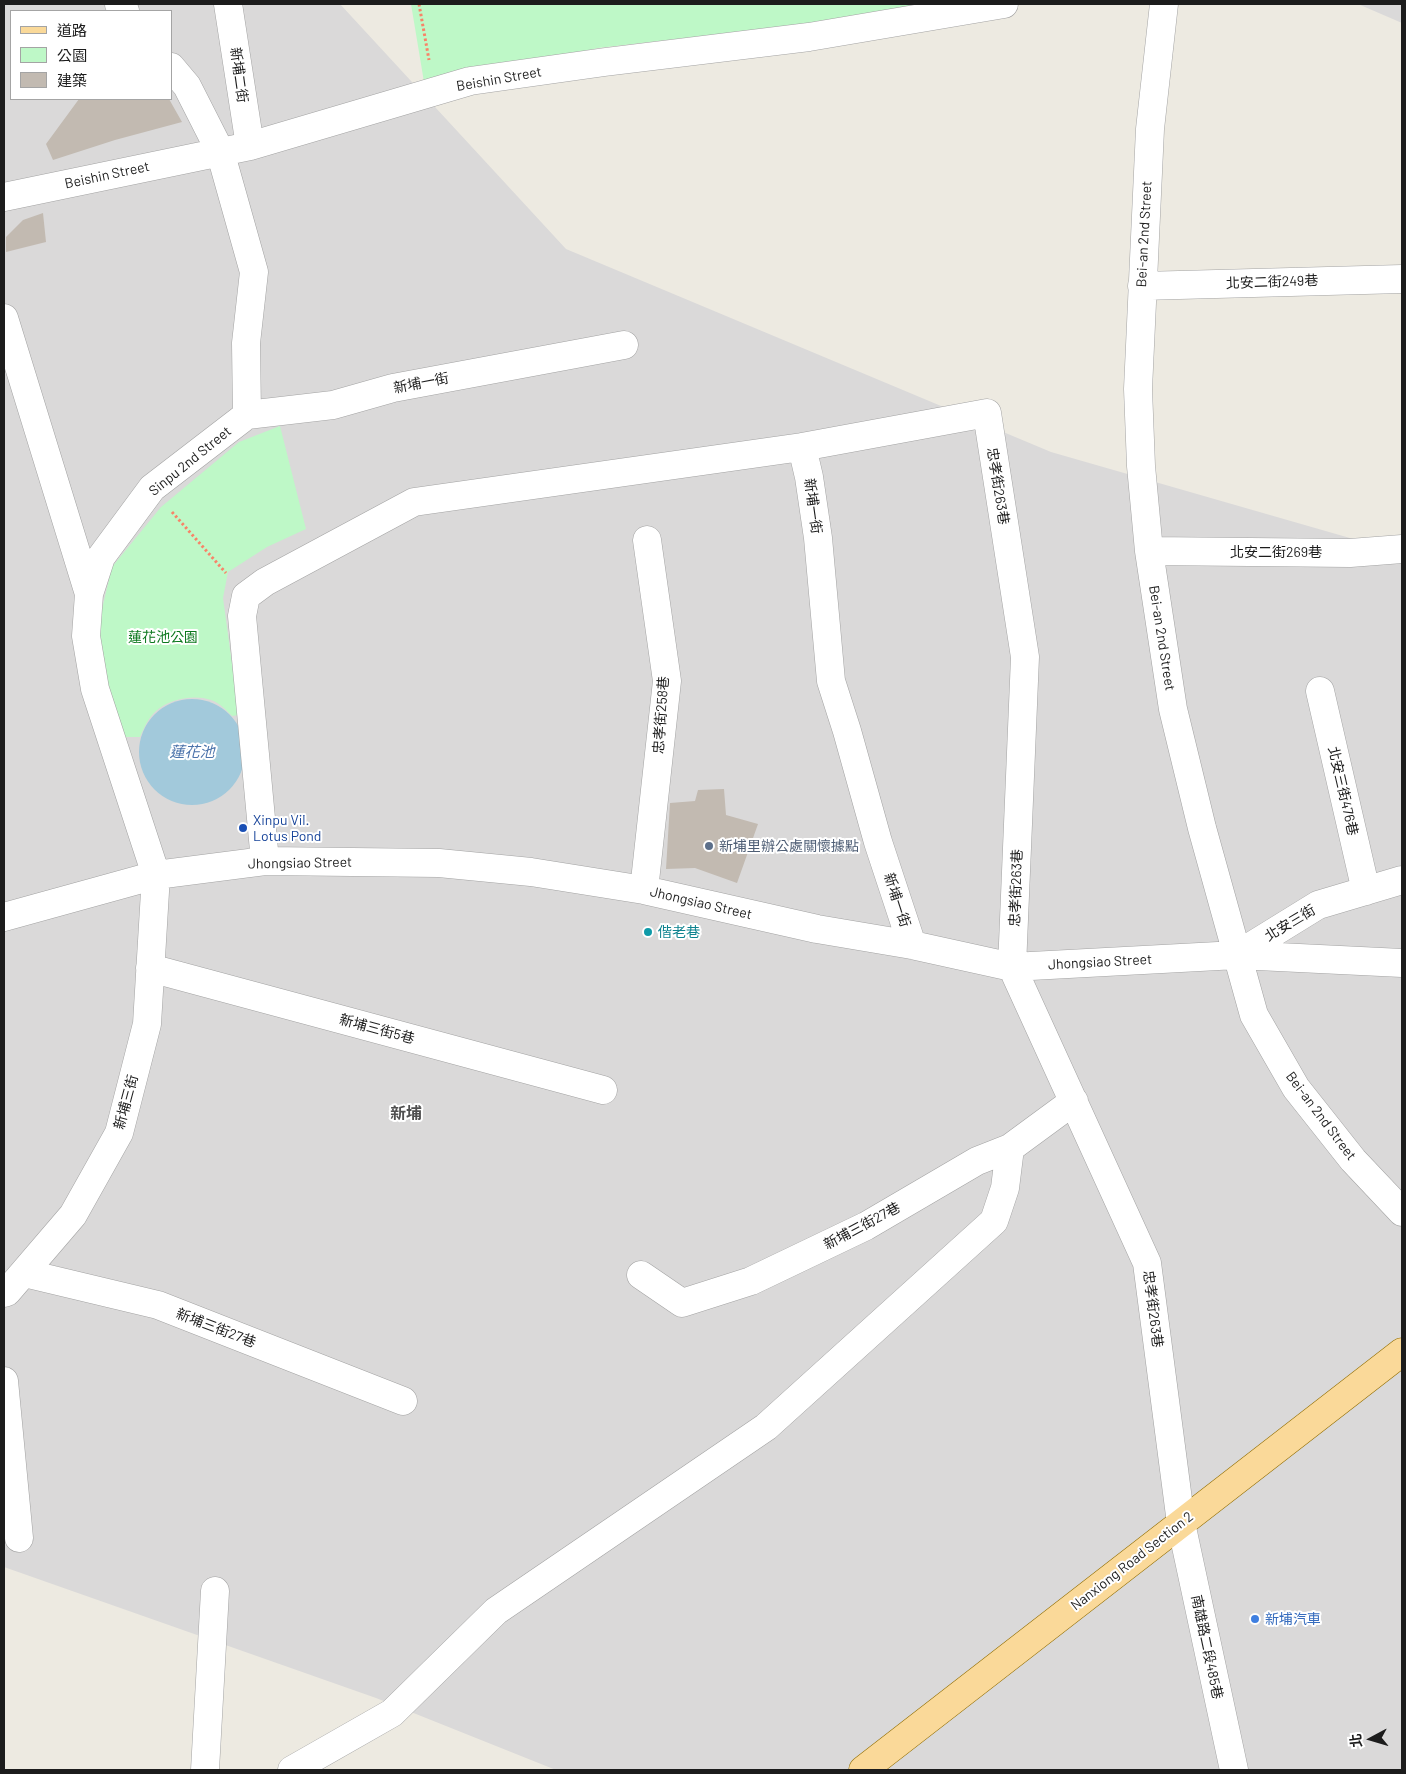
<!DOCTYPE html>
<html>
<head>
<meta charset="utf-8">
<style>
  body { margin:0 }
  #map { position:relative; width:1406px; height:1774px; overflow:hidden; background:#edeae1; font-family:Barlow,"Noto Sans TC",sans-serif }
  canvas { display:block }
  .frame { position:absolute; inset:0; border:5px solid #1c1c1c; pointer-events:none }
  .legend { position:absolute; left:10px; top:10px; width:162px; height:90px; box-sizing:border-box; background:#fff; border:1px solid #a4a4a4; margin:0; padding:6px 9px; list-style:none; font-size:15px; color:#1c1c1c }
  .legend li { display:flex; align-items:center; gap:10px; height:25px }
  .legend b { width:25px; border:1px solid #a4a4a4 }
  .north { position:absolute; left:1346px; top:1714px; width:50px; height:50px; -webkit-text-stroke:4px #fff; paint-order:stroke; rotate:264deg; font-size:14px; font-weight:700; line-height:20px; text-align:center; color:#1c1c1c }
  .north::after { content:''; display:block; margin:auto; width:18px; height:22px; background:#1c1c1c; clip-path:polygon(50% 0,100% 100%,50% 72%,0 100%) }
</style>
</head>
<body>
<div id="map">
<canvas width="1406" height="1774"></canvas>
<div class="frame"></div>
<ul class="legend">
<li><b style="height:6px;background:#fad999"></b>道路</li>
<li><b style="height:14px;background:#bef8c7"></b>公園</li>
<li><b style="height:14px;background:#c2bab1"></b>建築</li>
</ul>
<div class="north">北</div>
</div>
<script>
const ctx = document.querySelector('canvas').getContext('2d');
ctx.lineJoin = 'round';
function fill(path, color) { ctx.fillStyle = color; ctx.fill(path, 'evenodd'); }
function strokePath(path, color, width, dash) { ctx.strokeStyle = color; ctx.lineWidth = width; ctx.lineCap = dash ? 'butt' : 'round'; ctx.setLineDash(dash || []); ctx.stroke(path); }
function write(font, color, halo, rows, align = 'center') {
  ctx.font = font + ' Barlow,"Noto Sans TC",sans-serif'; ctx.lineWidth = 4; ctx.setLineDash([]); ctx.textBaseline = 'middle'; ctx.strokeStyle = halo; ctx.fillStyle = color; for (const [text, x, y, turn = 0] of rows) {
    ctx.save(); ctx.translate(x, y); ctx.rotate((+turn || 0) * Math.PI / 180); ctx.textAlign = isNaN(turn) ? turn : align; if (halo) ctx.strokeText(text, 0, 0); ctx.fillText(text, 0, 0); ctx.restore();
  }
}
const residential = new Path2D(`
  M4 4H340L566 249 1051 452 1402 553V1770H556L376 1698 4 1567ZM11 11H171V99H11Z
  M1358 4H1402V23Z`);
const park = new Path2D(`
  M411 4H983L598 48 425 88Z
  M280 426 306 529 267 547 228 572 223 598 239 715 232 716C226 710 220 703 211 700 194 694 169 699 156 711 148 718 144 728 140 737H117L97 630 112 567 161 507 239 442Z`);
const water = new Path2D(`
  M139 752a53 53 0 1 1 106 0a53 53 0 1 1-106 0Z`);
const building = new Path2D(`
  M79 99H169L182 122 115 140 53 160 46 144Z
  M43 213 46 242 6 252V237L23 220Z
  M724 789 726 815 758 824 737 883 695 868 666 869 670 803 695 801 698 790Z`);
const path = new Path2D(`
  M419 4 429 60
  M172 512 226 573`);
const minor = new Path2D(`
  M119 4 125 11
  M228 4 250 146
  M1164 4 1150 129 1138 389 1141 466 1149 551 1173 709 1202 828 1254 1015 1296 1088 1353 1160 1402 1212
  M4 197 250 146 470 81 605 62 809 37 1004 4
  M1142 286 1402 279
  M4 318 89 594
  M247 415 333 405 393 388 624 345
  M802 447 987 413 1025 657 1012 967 1147 1263 1181 1523 1234 1770
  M1149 551 1350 553 1402 549
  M1320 691 1366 891
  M265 861 242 616 246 596 265 582 414 502 802 447 809 477 818 538 831 681 847 731 878 842 912 945
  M644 890 667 681 647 540
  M4 917 156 875 265 861 439 863 531 872 644 890 817 929 912 945 1012 967 1237 955 1402 963
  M1237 955 1318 905 1402 880
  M150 968 603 1090
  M24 1273 158 1305 403 1401
  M641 1275 682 1303 751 1281 866 1226 977 1161 1010 1148 1074 1101
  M4 1293 7 1292 73 1215 119 1133 147 1024 156 875 95 689 86 636 89 594 101 557 152 488 247 415 246 343 254 272 220 151 187 86 171 67
  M4 1381 19 1538
  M205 1770 215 1591
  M292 1770 392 1713 496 1611 766 1427 994 1221 1005 1188 1010 1148`);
const major = new Path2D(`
  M863 1770 1402 1352`);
const markers = [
  [243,828,5,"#1a4fb4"],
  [709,846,5,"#5c6f8a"],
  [648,932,5,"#0f9aa8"],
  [1255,1619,5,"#3f7fe0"]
];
const streetNames = [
  ["新埔二街",239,75,82],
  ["Beishin Street",499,79,-10],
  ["Beishin Street",107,175,-12],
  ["Bei-an 2nd Street",1144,234,-87],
  ["北安二街249巷",1272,282,-2],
  ["新埔一街",421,383,-11],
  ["Sinpu 2nd Street",190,461,-39],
  ["忠孝街263巷",998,486,81],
  ["新埔一街",813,506,82],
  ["北安二街269巷",1276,552],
  ["Bei-an 2nd Street",1162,638,81],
  ["忠孝街258巷",661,715,-86],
  ["北安三街476巷",1343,791,77],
  ["Jhongsiao Street",300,863,-1],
  ["忠孝街263巷",1016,888,-88],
  ["新埔一街",897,900,72],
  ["Jhongsiao Street",701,903,13],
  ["北安三街",1290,923,-31],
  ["Jhongsiao Street",1100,962,-3],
  ["新埔三街5巷",377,1029,15],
  ["新埔三街",126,1102,-75],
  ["Bei-an 2nd Street",1321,1116,53],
  ["新埔三街27巷",862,1226,-28],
  ["忠孝街263巷",1153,1309,83],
  ["新埔三街27巷",216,1328,21],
  ["Nanxiong Road Section 2",1132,1561,-38],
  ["南雄路二段485巷",1207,1647,78]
];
const parkNames = [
  ["蓮花池公園",163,637]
];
const transitNames = [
  ["Xinpu Vil.",253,820],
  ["Lotus Pond",253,836]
];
const serviceNames = [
  ["新埔里辦公處關懷據點",719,846]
];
const cultureNames = [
  ["偕老巷",658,932]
];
const shopNames = [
  ["新埔汽車",1265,1619]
];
const waterNames = [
  ["蓮花池",192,752]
];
const quarterNames = [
  ["新埔",406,1114]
];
fill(residential, '#dad9d9');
fill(park, '#bef8c7');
fill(water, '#a2c9db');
fill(building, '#c2bab1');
strokePath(minor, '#a3a3a3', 29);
strokePath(major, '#926e02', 29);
strokePath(path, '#f88368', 3, [2.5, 2.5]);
strokePath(minor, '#fff', 28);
strokePath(major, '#fad999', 28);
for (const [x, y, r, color] of markers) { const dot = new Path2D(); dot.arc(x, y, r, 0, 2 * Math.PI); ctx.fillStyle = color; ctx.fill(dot); strokePath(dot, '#fff', 2); }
write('14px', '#1c1c1c', '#fff', streetNames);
write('14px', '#0c781e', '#fff', parkNames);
write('14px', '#164399', '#fff', transitNames, 'left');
write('14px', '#4e5e75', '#fff', serviceNames, 'left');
write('14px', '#0d838f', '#fff', cultureNames, 'left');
write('14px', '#366cbe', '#fff', shopNames, 'left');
write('italic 15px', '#4a72aa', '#fff', waterNames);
write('bold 16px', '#4f4f4f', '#fff', quarterNames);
</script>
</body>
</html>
